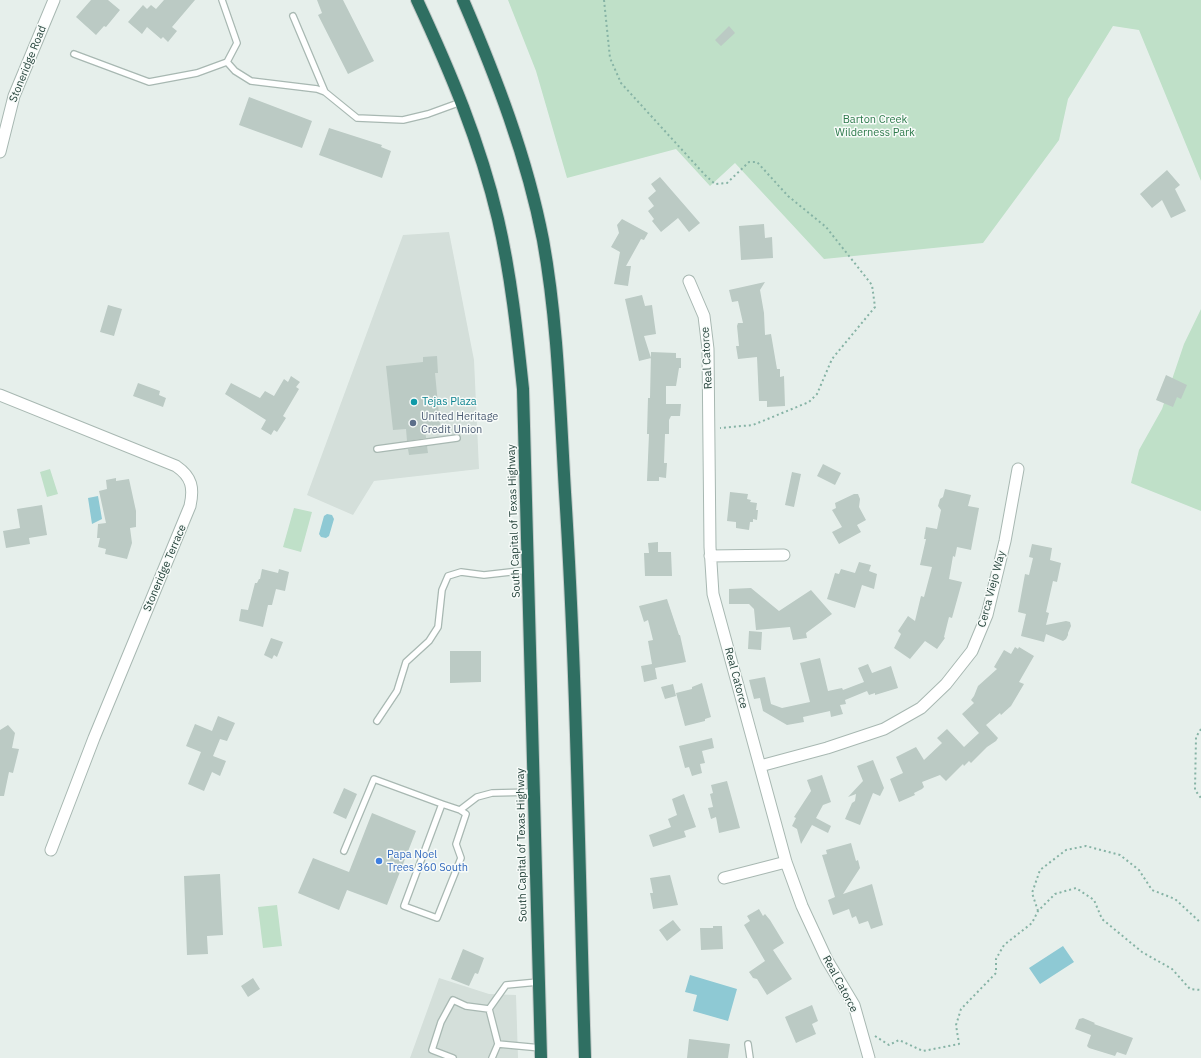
<!DOCTYPE html>
<html>
<head>
<meta charset="utf-8">
<style>
  body { margin:0 }
  canvas { display:block; background:#e6efeb }
</style>
</head>
<body>
<canvas width="1201" height="1058"></canvas>
<script>
const ctx = document.querySelector('canvas').getContext('2d');
ctx.lineJoin = 'round';
function fill(path, color) { ctx.fillStyle = color; ctx.fill(path, 'evenodd'); }
function strokePath(path, color, width, dash) { ctx.strokeStyle = color; ctx.lineWidth = width; ctx.lineCap = dash ? 'butt' : 'round'; ctx.setLineDash(dash || []); ctx.stroke(path); }
function write(font, color, halo, rows, align = 'center') {
  ctx.font = font + ' "IBM Plex Sans",sans-serif'; ctx.lineWidth = 3; ctx.setLineDash([]); ctx.textBaseline = 'middle'; ctx.strokeStyle = halo; ctx.fillStyle = color; for (const [text, x, y, turn = 0] of rows) {
    ctx.save(); ctx.translate(x, y); ctx.rotate((+turn || 0) * Math.PI / 180); ctx.textAlign = isNaN(turn) ? turn : align; if (halo) ctx.strokeText(text, 0, 0); ctx.fillText(text, 0, 0); ctx.restore();
  }
}
const built = new Path2D(`
  M449 232 474 360 479 469 374 481 353 515 307 495 403 235Z
  M439 978 489 994 516 995 518 1058H410Z`);
const green = new Path2D(`
  M508 0H1201V181L1139 30 1113 26 1068 99 1059 140 983 243 824 259 735 163 710 186 676 149 567 178 536 71Z
  M1201 309V511L1131 483 1139 450 1162 409 1184 344Z
  M50 469 58 494 47 497 40 472Z
  M294 508 312 512 301 552 283 547Z
  M277 905 282 946 263 948 258 907Z`);
const water = new Path2D(`
  M98 496 102 519 92 524 88 498Z
  M327 514 332 515 334 519 329 536 326 538 321 537 319 534 324 516Z
  M1063 946 1074 962 1040 984 1029 968Z
  M690 975 737 989 728 1021 693 1011 697 995 685 992Z`);
const building = new Path2D(`
  M91 0H108L120 10 106 27 104 26 96 35 76 17Z
  M164 0H195L172 27 177 31 168 42 163 37 161 39 147 27 142 34 128 22 143 5 147 9 151 5 156 9Z
  M317 0H343L374 61 348 74 318 15 322 13Z
  M729 26 735 33 721 46 715 40Z
  M249 97 312 121 302 148 239 125Z
  M329 128 382 145 381 147 391 151 382 178 319 155Z
  M1167 170 1180 185 1175 189 1186 211 1171 218 1162 200 1152 208 1140 194Z
  M660 177 700 223 689 232 678 218 661 232 652 221 654 219 648 211 654 206 648 198 656 191 651 184Z
  M622 219 648 233 644 240 641 239 626 266H631L628 286 614 284 620 252 611 247 619 233 617 225Z
  M764 224 765 238 772 237 773 258 741 260 739 226Z
  M765 282 760 290 764 313 765 335 771 334 777 369H780V377L784 376 785 406 767 407V401H759L757 357 738 359 736 346H739L737 326 738 323H743L738 301 732 302 729 290Z
  M642 295 645 306 652 305 656 334 644 336 651 358 639 361 625 299Z
  M108 305 122 309 114 336 100 332Z
  M651 352 676 353V358H681V368H679L676 386H666V404H681L680 416H671L669 420V434H665L664 463H667L666 478 659 477V481H647L649 434H647L648 398H650Z
  M437 356 438 373H435L440 425 425 427 426 438 407 441 406 429 393 430 386 366 423 362V357Z
  M1166 375 1187 385 1181 399 1177 397 1173 407 1156 400Z
  M291 376 300 382 296 387 299 389 283 416 286 418 277 432 274 430 271 435 261 429 266 420 225 394 231 383 260 398 265 391 274 396 284 379 288 382Z
  M138 383 160 391 159 395 166 398 163 407 133 396Z
  M427 446 428 453 409 455 408 449Z
  M823 464 841 473 835 485 817 476Z
  M792 472 801 474 794 507 785 505Z
  M116 478V481L129 479 136 511V527L130 528 132 543 127 559 105 554 106 549 98 547 100 538H97L98 524 106 523 99 491 107 489 106 480Z
  M945 489 971 495 968 506 979 508 971 550 957 547 955 557 953 556 949 579 962 582 952 618 949 617 944 637 945 638 937 649 925 641 910 659 894 648 901 634 898 631 908 616 915 621 921 596 924 597 932 567 920 565 926 539H924L926 527 937 529 941 510 938 506 940 499 943 497Z
  M730 492 748 494 747 499 751 500 750 502 757 503 756 510H758L757 520 753 519V522H750L749 530 736 528V522L727 521Z
  M854 494H858L860 499 859 507 866 520 857 525 861 532 839 544 832 532 842 527 832 510 836 508 835 503Z
  M42 505 47 535 29 538 30 544 6 548 3 531 20 528 17 509Z
  M658 542V552H671L672 576H645L644 553H649L648 543Z
  M1032 544 1052 548 1050 560 1061 563 1057 582 1053 581 1046 612 1049 613 1046 625 1066 621 1070 622 1071 626 1068 633V635L1066 639 1063 641 1046 634 1044 642 1021 636 1026 614 1018 612 1025 574 1029 575 1033 558 1029 557Z
  M859 562 871 565 869 571 877 574 874 589 862 585 855 608 827 599 835 573 839 574 841 569 855 573Z
  M262 569 278 573 279 569 289 572 285 591 276 589 272 605H268L263 627 239 621 241 609 248 610 255 583H257L259 579H260Z
  M751 588 779 611 811 590 832 614 806 633 807 638 793 640 790 627 756 630 754 609 749 604H729V589Z
  M667 599 679 635H680L686 662 655 668 657 679 644 682 641 666 652 664 648 641 653 640 648 620 644 622 639 606Z
  M749 631 762 632 761 650 748 649Z
  M271 638 283 642 277 657 274 655 272 659 264 655Z
  M1015 647 1018 649 1019 647 1034 656 1019 682 1024 684 1011 706 1001 715 1000 713 986 725 998 738 996 741 987 747 971 763 969 761 964 766 963 764 946 781 940 775 922 782 924 787 922 789 914 793 915 795 899 802 890 779 903 773 896 757 916 747 924 760 942 743 937 738 947 729 964 747 979 733 962 714 974 703 971 700 974 696 978 686 997 669 994 667 1004 650 1011 654Z
  M450 651H481V682L450 683Z
  M820 658 828 691 842 688 843 690 864 682 858 668 868 664 872 673 891 666 898 688 875 695V693L869 695 867 691 845 700 846 704 840 705 843 714 831 717 830 711 803 717 804 722 787 725 763 711 760 698 754 699 749 680 765 677 771 704 782 708 810 702 800 663Z
  M702 683 711 717 705 719V721L685 726 676 693 692 689V687Z
  M673 684 676 696 665 699 661 687Z
  M218 716 235 723 227 741 220 739 213 756 226 761 220 776 212 772 204 791 188 784 201 752 186 746 195 724 212 731Z
  M8 725 15 733 12 748 19 749 13 773 9 772 4 796H0V730Z
  M712 738 714 748 702 751 705 763 700 764 702 773 692 776 689 767 685 768 679 746Z
  M873 760 884 788 880 796 873 793 860 825 845 819 852 803 855 801 856 794 848 797 863 781 857 766Z
  M822 775 831 802 823 805 816 818 831 826 828 833 812 825 801 844 797 829 792 826 796 818 794 817 811 791 807 780Z
  M727 781 740 828 719 833 716 817 711 819 708 808 713 807 710 794 713 793 711 785Z
  M344 788 357 794 346 819 333 813Z
  M684 794 696 827 684 831 686 837 653 847 649 835 671 827 668 819 677 815 672 799Z
  M372 813 416 831 387 905 347 890 339 910 298 893 313 858 349 872Z
  M851 843 856 861 858 860 860 868 843 894 872 884 883 925 871 929 868 921 859 924 856 916 852 918 849 909 833 915 828 900 835 897 822 855 827 854 826 850Z
  M220 874 223 935 207 936 208 954 187 955 184 876Z
  M670 875 678 905 653 909 650 893H653L650 878Z
  M759 909 763 916 765 914 770 920 784 943 773 950 792 979 767 995 757 979 753 978 749 972 765 961 744 925 750 921 747 916Z
  M673 920 681 930 667 941 659 930Z
  M713 926H722L723 949 701 950 700 928H713Z
  M463 949 484 958 478 974 475 973 469 986 451 979Z
  M253 978 260 989 248 997 241 986Z
  M812 1005 818 1021 812 1024 816 1034 796 1043 785 1017Z
  M1083 1018 1095 1023 1094 1024 1133 1038 1126 1055 1117 1052 1115 1056 1089 1048 1087 1046 1091 1035 1075 1029 1079 1019Z
  M689 1039 730 1044 728 1058H687Z`);
const path = new Path2D(`
  M604 0 610 58 621 83 705 175 715 184 727 183 749 162H757L788 196 826 227 872 285 875 307 832 359 817 394 809 402 753 425 720 428
  M1201 729 1196 737 1195 790 1201 798
  M1038 911 1032 893 1040 870 1066 850 1086 846 1120 855 1139 870 1152 890 1175 899 1201 923
  M875 1036 889 1045 899 1040 923 1051 959 1044 956 1025 961 1009 996 973V959L1004 945 1032 923 1038 911 1055 894 1076 888 1094 900 1102 919 1142 952 1172 969 1190 989 1201 990`);
const lane = new Path2D(`
  M222 0 237 43 227 62 235 71 251 81 317 89 325 92 357 118 403 120 428 114 461 102
  M293 16 325 92
  M74 54 149 82 197 73 227 62
  M377 449 457 438
  M377 721 397 691 406 662 429 641 438 627 442 590 448 576 461 572 484 575 528 570
  M460 810 466 814 456 844 461 858 437 918 404 906 442 804 460 810 477 797 492 793 534 792
  M344 851 374 779 442 804
  M489 1009 498 1044 541 1048
  M748 1044 750 1058
  M453 1058 432 1050 441 1022 453 1000 466 1006 489 1009 506 985 538 982
  M492 1058 498 1044`);
const street = new Path2D(`
  M0 152 14 96 54 0
  M689 281 704 316 708 349 710 547 713 594 786 862 802 906 827 960 854 1005 869 1058
  M0 395 176 466C192 477 194 488 190 506L94 738 51 850
  M710 556 784 555
  M760 766 827 748 884 729 921 708 946 684 972 651 987 615 1005 541 1018 469
  M724 878 786 862`);
const highway = new Path2D(`
  M417 0C450 71 480 142 498 219 511 275 517 332 523 389L541 1058
  M463 0C496 77 527 157 543 240 558 323 560 408 565 492 577 681 579 869 585 1058`);
const markers = [
  [414,402,4,"#0f9aa8"],
  [413,423,4,"#5c6f8a"],
  [379,861,4,"#3f7fe0"]
];
const streetNames = [
  ["Stoneridge Road",28,64,-68],
  ["Real Catorce",707,358,-93],
  ["South Capital of Texas Highway",514,521,-92],
  ["Stoneridge Terrace",165,568,-67],
  ["Cerca Viejo Way",992,589,-75],
  ["Real Catorce",736,678,75],
  ["South Capital of Texas Highway",522,845,-91],
  ["Real Catorce",840,984,62]
];
const parkNames = [
  ["Barton Creek",875,120],
  ["Wilderness Park",875,133]
];
const cultureNames = [
  ["Tejas Plaza",422,402]
];
const serviceNames = [
  ["United Heritage",421,417],
  ["Credit Union",421,430]
];
const shopNames = [
  ["Papa Noel",387,855],
  ["Trees 360 South",387,868]
];
fill(built, '#d4dfda');
fill(green, '#bfe0c8');
fill(water, '#8ec9d4');
fill(building, '#bbcac4');
strokePath(lane, '#a8b8b2', 8);
strokePath(street, '#a8b8b2', 13);
strokePath(highway, '#c2cac8', 14);
strokePath(path, '#86b3a5', 2, [2, 3]);
strokePath(lane, '#fff', 5.5);
strokePath(street, '#fff', 11);
strokePath(highway, '#2f6f62', 12);
for (const [x, y, r, color] of markers) { const dot = new Path2D(); dot.arc(x, y, r, 0, 2 * Math.PI); ctx.fillStyle = color; ctx.fill(dot); strokePath(dot, '#f7fbf9', 1.5); }
write('11px', '#24423a', '#f7fbf9', streetNames);
write('11px', '#2d7a4b', '#f7fbf9', parkNames);
write('11px', '#0d838f', '#f7fbf9', cultureNames, 'left');
write('11px', '#4e5e75', '#f7fbf9', serviceNames, 'left');
write('11px', '#366cbe', '#f7fbf9', shopNames, 'left');
</script>
</body>
</html>
